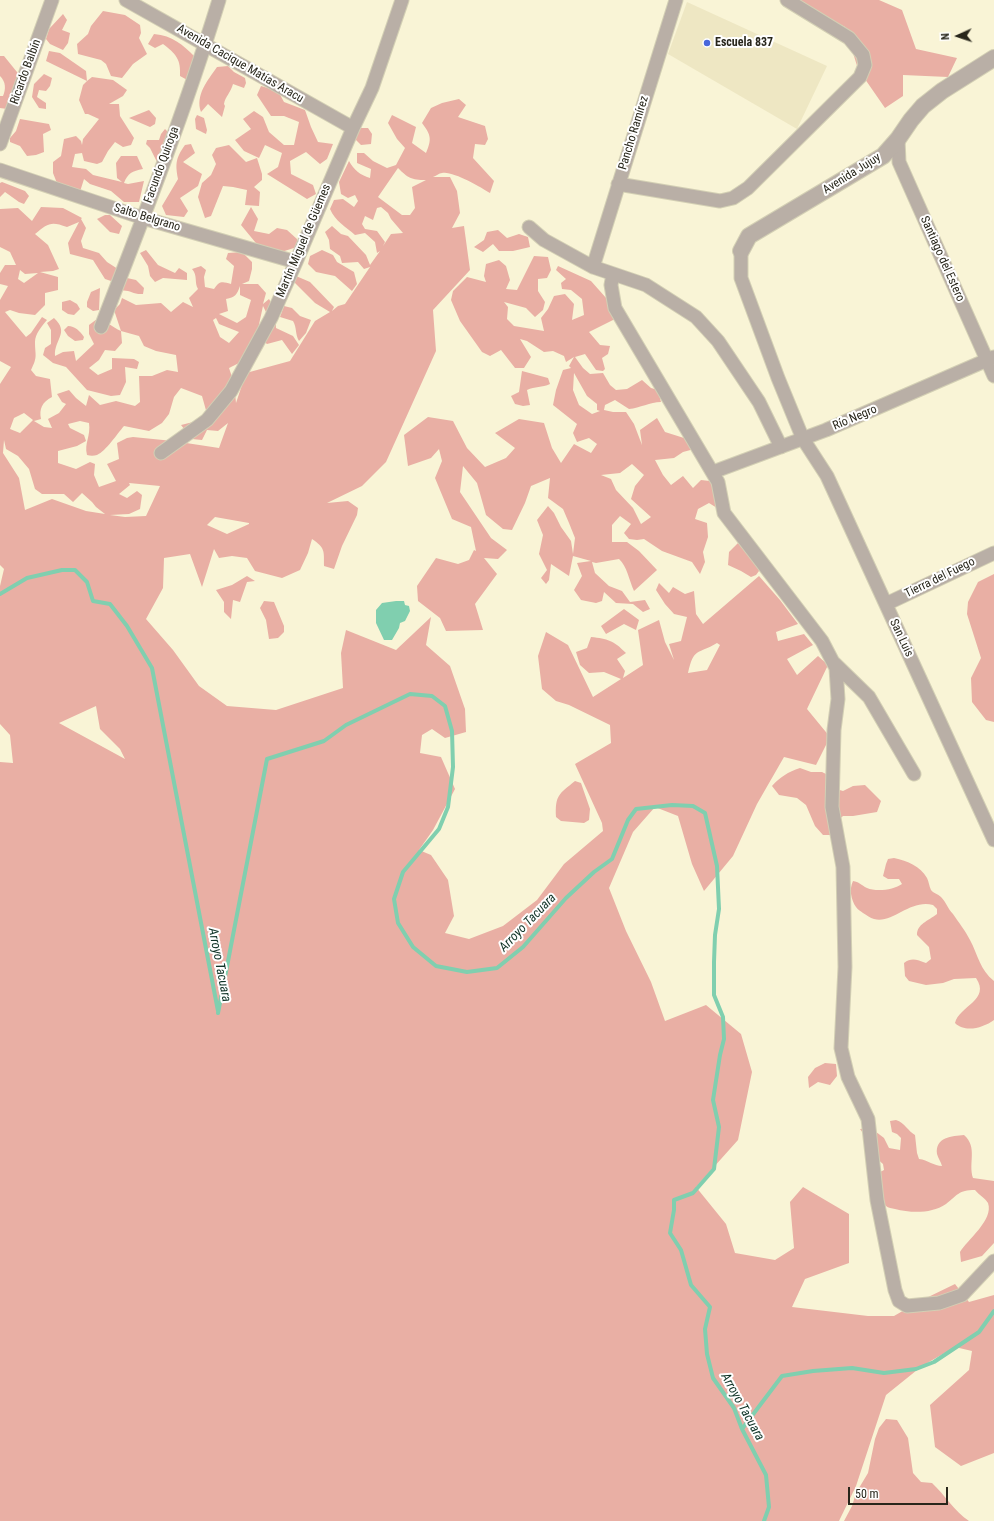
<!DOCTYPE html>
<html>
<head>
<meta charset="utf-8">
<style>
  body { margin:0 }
  #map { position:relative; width:994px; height:1521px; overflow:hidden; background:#f9f4d6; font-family:"Roboto Condensed",sans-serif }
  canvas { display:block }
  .north { position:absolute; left:938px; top:16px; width:40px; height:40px; -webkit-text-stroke:3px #fff; paint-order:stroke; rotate:267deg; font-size:11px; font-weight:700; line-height:16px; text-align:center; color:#28261b }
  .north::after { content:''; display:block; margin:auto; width:14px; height:18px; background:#28261b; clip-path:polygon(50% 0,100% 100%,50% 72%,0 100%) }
  .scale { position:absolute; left:848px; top:1487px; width:100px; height:18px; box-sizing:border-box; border:2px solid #28261b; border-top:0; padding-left:5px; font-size:12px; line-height:14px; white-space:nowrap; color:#28261b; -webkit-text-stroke:3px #fff; paint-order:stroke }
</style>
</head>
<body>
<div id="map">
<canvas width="994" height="1521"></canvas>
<div class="north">N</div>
<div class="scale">50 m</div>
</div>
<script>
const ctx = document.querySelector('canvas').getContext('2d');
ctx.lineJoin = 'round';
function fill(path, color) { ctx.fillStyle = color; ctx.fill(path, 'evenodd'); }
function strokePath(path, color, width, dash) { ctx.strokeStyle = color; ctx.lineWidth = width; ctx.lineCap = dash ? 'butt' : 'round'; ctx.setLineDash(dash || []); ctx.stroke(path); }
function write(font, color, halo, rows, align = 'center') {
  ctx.font = font + ' "Roboto Condensed",sans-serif'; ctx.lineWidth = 4; ctx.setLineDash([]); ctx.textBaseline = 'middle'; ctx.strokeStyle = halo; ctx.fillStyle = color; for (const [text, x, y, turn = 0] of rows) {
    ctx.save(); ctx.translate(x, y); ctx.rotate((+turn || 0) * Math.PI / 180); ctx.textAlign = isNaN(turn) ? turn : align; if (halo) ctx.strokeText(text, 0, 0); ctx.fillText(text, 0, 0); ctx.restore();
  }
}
const built = new Path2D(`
  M687 2 827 66 797 129 668 54Z`);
const green = new Path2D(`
  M795 0H879L902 10 916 49 957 58 948 77 903 75V96L885 108 858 69 845 27Z
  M103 11 125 15 140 25 141 33 139 38 147 54 133 64 122 78 111 76 106 64 101 60 78 54 77 44 88 34 91 26Z
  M63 14 67 20 62 30 70 33 68 43 63 50 50 44 46 39 49 29Z
  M154 34C173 36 182 44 195 57L189 81 180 76C181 59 176 54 163 44L155 48 148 44Z
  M49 51 60 53 86 71 87 81 92 77 113 80 127 90 123 96 109 104H119L120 116 134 138 131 145 123 147 115 142 108 151 102 162 97 164 84 161 82 153 75 154 72 167 86 169 93 175 122 182 117 178 116 163 121 156H137L143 169C132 171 128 173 124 183L128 184 144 181 139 202H124L111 191 90 184 84 179 78 198 62 196 53 173V162L61 156 64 139 76 136 81 141 82 145 83 139 99 119 88 114H85L79 100 83 85 87 81 46 61Z
  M0 56H4L21 77V83L12 91 7 109 0 108V96H3C6 89 6 82 0 76Z
  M228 66 234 72 245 78 246 83 244 88 233 84C231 92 225 97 224 104L225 106 222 117 208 104 201 112C195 95 208 80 217 67Z
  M44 74 52 78 50 86 46 91 39 90 37 97 46 103V109L39 108 32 97 34 84Z
  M261 86 278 91 284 102 305 110 311 127 318 142 333 144 327 159 320 164 306 152 290 161 291 174 313 185 316 194 307 199 267 174 278 167 282 153 265 145 259 158 244 151 235 140 251 129 243 119 254 111 263 117 269 132 284 145H294L299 122 284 116H271L257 95Z
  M459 99 466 105 458 117 485 126 488 139 485 145 475 144 473 158 494 181 490 193C481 187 451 170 442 173 439 173 436 176 433 177H450L457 191 460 213 452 228 464 226 470 270 433 310 436 351 386 462 362 486 327 503 348 501 358 508 357 515 342 546 334 569 324 566C324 550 325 548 312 539L308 553 300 570 282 578 255 571 247 558 232 556 219 558 214 549 202 587 190 554 164 558 163 588 146 619 173 650 199 686 227 706 276 710 343 688 341 653 346 630 396 650 431 617 426 645 450 666 465 709 466 732 445 738 432 729 422 735 420 753 441 757 455 789 433 830 419 850 431 855 448 880 454 916 445 933 469 939 503 926 537 900 564 864 603 831 602 823 575 764 611 743 610 725 569 705 556 701 542 689 538 656 546 632 568 645 593 697 621 679 604 672 589 673 580 665 576 652 587 648 591 637C608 639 613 640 626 653L617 659 625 671 623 678 643 665 638 630 659 620 665 642 674 660 669 644 681 641 687 617 674 614 665 604 656 590 659 583 669 593 673 587 685 594 694 591 696 614 703 624 759 576 780 600 798 624 776 632 778 641 804 634 813 645 787 659 797 675 818 656 828 665 807 709 830 737 816 765 784 757 757 804 733 856 704 891 692 864 678 816 655 807 633 832 609 888 626 931 651 982 665 1021 706 1005 741 1034 752 1072 738 1140 696 1187 726 1224 735 1253 775 1260 794 1248 790 1202 803 1187 849 1214V1263L805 1279 792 1307 868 1316H894L920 1301 955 1284 969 1302 994 1295V1453L961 1466 935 1447 930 1405 969 1370 972 1351 955 1347 922 1366 886 1395 856 1486 839 1521H0V762L13 763 10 735 0 724V586L4 569 0 565V384L11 367 0 361V300L8 286 0 284V273L5 265H16L10 252 0 247V209L18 208 32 221 41 207 63 208 82 218 81 219 86 228 81 241 83 248 99 253 107 262 121 271 114 282 105 279 93 260 70 254 68 243 79 222 67 227C51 221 48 223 35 234L48 245 59 269 53 271 40 272 58 277V290L45 293V305L35 315 19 313 10 310 5 312 26 337 31 333 42 317 47 320C42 326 35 334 35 342 35 356 38 356 31 370L36 376 50 379 52 397C42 402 39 409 41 419L34 421 44 427 52 428 48 419 59 413 66 404 62 402 57 394 69 390 76 398 86 406 89 395 100 405 116 401 135 406 140 402 139 376H152L167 370 178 372 176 355 156 351 144 346 139 336 121 331 122 343 115 351 105 350 99 360 89 368 98 375 112 369V358L134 359 139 362 137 369 125 367 126 382 120 395 111 396 87 390 66 367 53 363 43 355 45 348 51 344V330L47 323 54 318C70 333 54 339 55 356L63 352 74 351 76 361 94 344 89 334V325L97 319C107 321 112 327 121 331L114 310 120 304 122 298 136 305 161 303 171 312 183 302 193 307 189 298 198 289C194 282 198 276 192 269L201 266 206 270 204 277 205 287 214 289C219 281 222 281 231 284L234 266 226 259 228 253 242 252 252 262V269L249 281 242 284H258L266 293 263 304 269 299 275 310 276 328 293 336 299 345 292 354 282 340 267 344 257 336 268 316 263 306 258 329 239 363 229 368 234 383 236 403 246 373 290 361 315 321 330 312 315 303 293 281 296 276 310 282 334 307 332 311 338 306 345 304 370 267 364 269 358 262 342 263 340 256 330 249 329 240 325 232 332 226 341 234 348 236 366 255 370 265 380 251 377 253 375 242 365 233 355 235C346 227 335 221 330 209L334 200 343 199 354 207 358 201 355 195 348 198 341 194 339 182 349 161C354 170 360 175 370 178L371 169 357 163V153H364L373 161 387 168 396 165 405 148 397 139 388 123 392 115 416 127 412 143 426 153C432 139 431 135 422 123L431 108 442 103ZM398 168C408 178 411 180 426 180L412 187 415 208 410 215H402L378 197ZM381 207 388 213 391 219 403 233 391 234 383 246 385 242 377 231 365 229 362 224 365 216 373 220 377 208ZM20 270 25 274 38 273 24 283 18 279ZM240 286V295L251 300 246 317 237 323 219 314 228 311 226 299C235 297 237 295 240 286ZM216 318 219 324 239 332 229 343 220 337 213 320ZM181 388 202 396 207 414 193 422 181 425 192 439 202 440 207 430 218 431 228 423 219 448 173 441 133 437 127 438 117 443 119 459 107 464 116 481 99 487 94 475 95 464 90 462 76 469 58 463V451L77 446 86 441 84 435 70 428 68 424 80 421 89 423C91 436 84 443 87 455 90 456 94 456 97 455 106 451 117 434 124 426L149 431 162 423 169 414 174 397ZM24 413 33 420 20 433 10 429 14 418ZM4 440 6 449 18 456 29 469 35 489 42 494H64L73 502 82 493 92 502 96 507 105 514 86 511 52 499 25 510 19 478 3 453ZM129 483 160 486 146 516 125 517 110 515 129 514 140 509 142 495 137 491 127 498 119 494 130 485ZM215 517 249 523V524L227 534 207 525ZM717 643 720 645 707 670 688 673C694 647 697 655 717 643ZM96 706 100 729 120 749 125 759 59 723Z
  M149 110 156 118 155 124 150 127 129 118Z
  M197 115 204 118 207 130 206 134 196 129 195 119Z
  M20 119 49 124 51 130 43 134 44 152 36 155 27 156 20 146 10 142V138L16 131Z
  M356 128H368L372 134 371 144 361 145 353 137Z
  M165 129 171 135 157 162 150 148 146 144 147 140H159L161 134Z
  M191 144 195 153 183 162 202 174 198 186 180 198 188 211 184 217 166 215 162 206 178 179C175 163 176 158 185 145Z
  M229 145 246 162 257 158 262 174V180L254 187 260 192 259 206 245 205 247 190 233 187 223 186 211 216 205 218 198 197 202 183 211 175 216 164 212 155 216 148Z
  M2 182 25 191 29 196 24 204 19 202 5 192 0 197V183Z
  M251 207 258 219 254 231 269 234 277 228 287 230 297 239V247L275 254 260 248 241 225Z
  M105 215H110L122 226 119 234 110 232 97 219Z
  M498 230 507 238 519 234 528 237 530 247 513 251H499L493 244 483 252 474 247 484 240 487 232Z
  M146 250 158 265 175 273 179 268 187 273V280L163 278 155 282 150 276 148 266 140 253Z
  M322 250 333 255 337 262 354 272 357 284 352 291 335 276 316 272 308 264 310 256Z
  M534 256 548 257 551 270 547 278 538 279V291L545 302 543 310 535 317 526 308 504 302 508 307 507 319 514 326 544 331 541 318 548 309 554 296 565 294 574 304 572 320 584 315 582 299 571 290 562 289 561 283 566 279 556 270 558 266 591 281 615 308V319L589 332 600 345 610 346 608 354 602 358 605 369 603 371 596 370 585 354 575 357 583 368 590 374 603 373 610 385 616 390 627 389 642 380 651 388 658 390 661 402C650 402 640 408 629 409L615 400 605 405 604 410 613 412H626L634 424 642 445 640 430 657 418 665 432 684 438 698 448 683 452 674 458 655 460 663 475 671 485 683 476 693 488 701 480 718 482 717 508 709 503 698 509 695 519 707 523 708 537 703 552 705 562 700 574 692 562 662 551 644 539 637 540 629 539 624 533 631 524 620 516 612 525V542H627L639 551 657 570 634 591C629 580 627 566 619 559L596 563 592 562 595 573 609 586 622 591 630 602 645 600 650 609 643 612 633 604 616 603 604 592 602 601 596 603 581 600 574 590 582 576 577 563 591 561 573 556 569 576 551 564 549 580 546 584 541 578 547 570 539 554 543 535 537 520 548 506 554 513 561 527 571 541 573 554 575 538 569 523 563 509 548 498 550 478 531 486 525 503 512 530 503 529 486 515 477 483 463 466 460 492 491 538 507 550 498 559 484 558 497 574 475 604 483 630 446 631 440 618 418 601 417 586 436 558 458 564 469 560 474 550 476 551 471 527 452 519 435 478 442 461 439 449 431 458 408 466 404 435 428 417 453 421 467 448 485 467 506 458 515 448 495 433 519 419 544 423 552 448 561 463 574 444 591 453 597 444 589 438 577 442 573 433 577 424 553 405 556 390 563 370 571 368 569 366 574 357 566 362 564 356 553 351 544 352 527 341 520 339 531 357 524 368H515L501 350 490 356 482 352 460 321 451 300 453 291 467 277 486 282 484 276 486 264 499 260 506 266 510 280 506 289 517 290ZM574 373 587 396 597 404V410L600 411 592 414 579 405 573 390ZM632 464 644 475 635 486 631 499 651 517 641 524 633 508 616 490 611 479 601 475 620 473Z
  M127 278 136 280 144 288 143 294C133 295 129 289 120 291L121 282Z
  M100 288 99 310 93 311 87 307V302L91 292Z
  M70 300 77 304 80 309 74 315 68 314 62 310V302Z
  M284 306 292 308 300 316 311 320 306 333 299 341C295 334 297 328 293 321L280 317Z
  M68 326C75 326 80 331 84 337L83 340 75 341 68 336 64 330Z
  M522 371 548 378 550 384C542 388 535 386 527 390L530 405 523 406 515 404 511 396 519 392Z
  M738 543 751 559 757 562 759 571 756 575 751 577 741 571 728 565 729 552Z
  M994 574V722L986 720 972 702 971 678 981 658 967 614 968 602 978 582Z
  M247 576 255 581 247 582 240 602 233 600 231 619 224 612V602L216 590 232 585Z
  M264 601 274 602 284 626V632L278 638 269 639 266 620 260 608Z
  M624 609 639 620 636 630 624 624 606 634 601 626Z
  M800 768 811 772H822L832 777 833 788 843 791 853 786 865 785 881 801 877 812 853 816H843L834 824V835H823L815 826 806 805 797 798 779 795 772 786C780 777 788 772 800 768Z
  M575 781 581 783 590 809 589 820 584 823 561 821 556 817C555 795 559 794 575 781Z
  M894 858C908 861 920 866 927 878 929 882 929 886 931 890 933 893 938 894 941 897 946 902 948 909 953 914 959 923 965 930 970 940 978 955 980 970 994 981V1020C983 1028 965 1033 955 1023 959 1006 991 1000 976 978L954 979 943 983 926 985 909 981 905 976 904 963C912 957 917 960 926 963L931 959 929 947 917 935C917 924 928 921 937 914V909L933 905C910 899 893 924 874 919 870 918 867 915 863 913 861 911 858 910 856 907 851 900 849 889 853 881 859 882 861 885 867 888 876 892 894 890 902 884L899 879H888L883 876 886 864 888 859Z
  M825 1063 836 1064 837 1076 830 1085 818 1082 809 1088 808 1077 815 1068Z
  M896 1120C905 1123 908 1131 915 1135L917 1153 919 1159C928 1160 934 1166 942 1166 941 1162 938 1158 937 1154 935 1137 952 1136 964 1135 978 1147 968 1163 973 1178L994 1181V1243L982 1256 961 1262 960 1252C967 1240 994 1220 988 1203 985 1198 979 1195 975 1190 958 1190 958 1195 946 1204 931 1214 911 1213 895 1209 892 1208 888 1208 886 1206 880 1202 876 1182 874 1175L884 1170 883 1164 875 1157 872 1139 863 1133 860 1129 871 1128 884 1138 889 1148 900 1150 901 1138 897 1134 892 1132 890 1121Z
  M886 1419 897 1420 908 1438 913 1473 921 1482 932 1483C945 1495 954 1511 969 1521H844L852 1506 856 1493 868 1473 875 1439 879 1428Z`);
const water = new Path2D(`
  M396 601H404L405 605 409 606 410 611 405 621 400 623 399 628 392 640H384L376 623V610L382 603Z`);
const stream = new Path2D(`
  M0 594 27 578 62 570H75L87 582 93 601 110 604 127 626 152 668 218 1011
  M218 1013 267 759 324 741 346 725 410 694 432 696 445 706 452 731 453 767 448 807 439 829 403 872 394 899 398 923 413 947 436 966 467 972 497 968 523 947 566 898 594 872 612 859 628 820 636 809 672 805 693 806 705 813 717 866 719 909 715 935 714 962V995L723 1017 724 1039 720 1055 713 1100 719 1127 714 1169 693 1193 674 1200V1210L670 1233 681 1250 691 1285 710 1307 705 1329 707 1354 713 1378 734 1408 742 1429 766 1475 769 1507 764 1521
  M742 1429 782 1376 813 1371 852 1368 884 1373 916 1369 934 1362 979 1332 994 1311`);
const minor = new Path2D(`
  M126 0 353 128
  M898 139 899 162 994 376
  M0 144 52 0
  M0 170 143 218 296 262
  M618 184 720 201 733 198 748 188 860 77 865 65 863 55 849 38 787 0
  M529 227 544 240 593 267 646 285 696 317 718 341 759 402 781 447
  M741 251V278L778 378 803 439 827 476 994 840
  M593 267 676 0
  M613 274 611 285 615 308 718 482 724 513 822 641 836 668 838 699 834 730 832 807 843 867 845 967 841 1048 848 1077 868 1119 877 1200 895 1290 899 1301 907 1306 939 1303 962 1295 994 1261
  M101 327C143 219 185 111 219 0
  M161 453 207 420 231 391 271 318 296 262 353 128 372 88 402 0
  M713 472 826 430 994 357
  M886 604 994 553
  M834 663 869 697 914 774`);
const tertiary = new Path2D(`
  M741 251 749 236 883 156 898 139 911 120 923 106 942 91 994 58`);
const markers = [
  [707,43,4,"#4867db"]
];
const poiNames = [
  ["Escuela 837",715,43]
];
const streetNames = [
  ["Avenida Cacique Matías Aracu",240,64,30],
  ["Ricardo Balbín",26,72,-70],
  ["Pancho Ramírez",634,133,-73],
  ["Facundo Quiroga",162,165,-70],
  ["Avenida Jujuy",852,174,-32],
  ["Salto Belgrano",147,218,17],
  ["Martín Miguel de Güemes",304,241,-67],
  ["Santiago del Estero",942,259,66],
  ["Río Negro",855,418,-23],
  ["Tierra del Fuego",940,578,-26],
  ["San Luis",901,638,65]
];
const waterNames = [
  ["Arroyo Tacuara",528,923,-46],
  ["Arroyo Tacuara",219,965,79],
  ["Arroyo Tacuara",742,1407,61]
];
fill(built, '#eee7c3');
fill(green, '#e9afa4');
fill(water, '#80cfaf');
strokePath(stream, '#80cfaf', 4);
strokePath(minor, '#d3cfb4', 15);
strokePath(tertiary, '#d3cfb4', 18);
strokePath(minor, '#b9afa6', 13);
strokePath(tertiary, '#b9afa6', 16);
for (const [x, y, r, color] of markers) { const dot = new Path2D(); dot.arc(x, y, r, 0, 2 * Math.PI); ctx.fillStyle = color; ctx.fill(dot); strokePath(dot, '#fff', 1.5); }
write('bold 12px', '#28261b', '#fff', poiNames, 'left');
write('12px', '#28261b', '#fff', streetNames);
write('italic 13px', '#113528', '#fff', waterNames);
</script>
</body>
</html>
